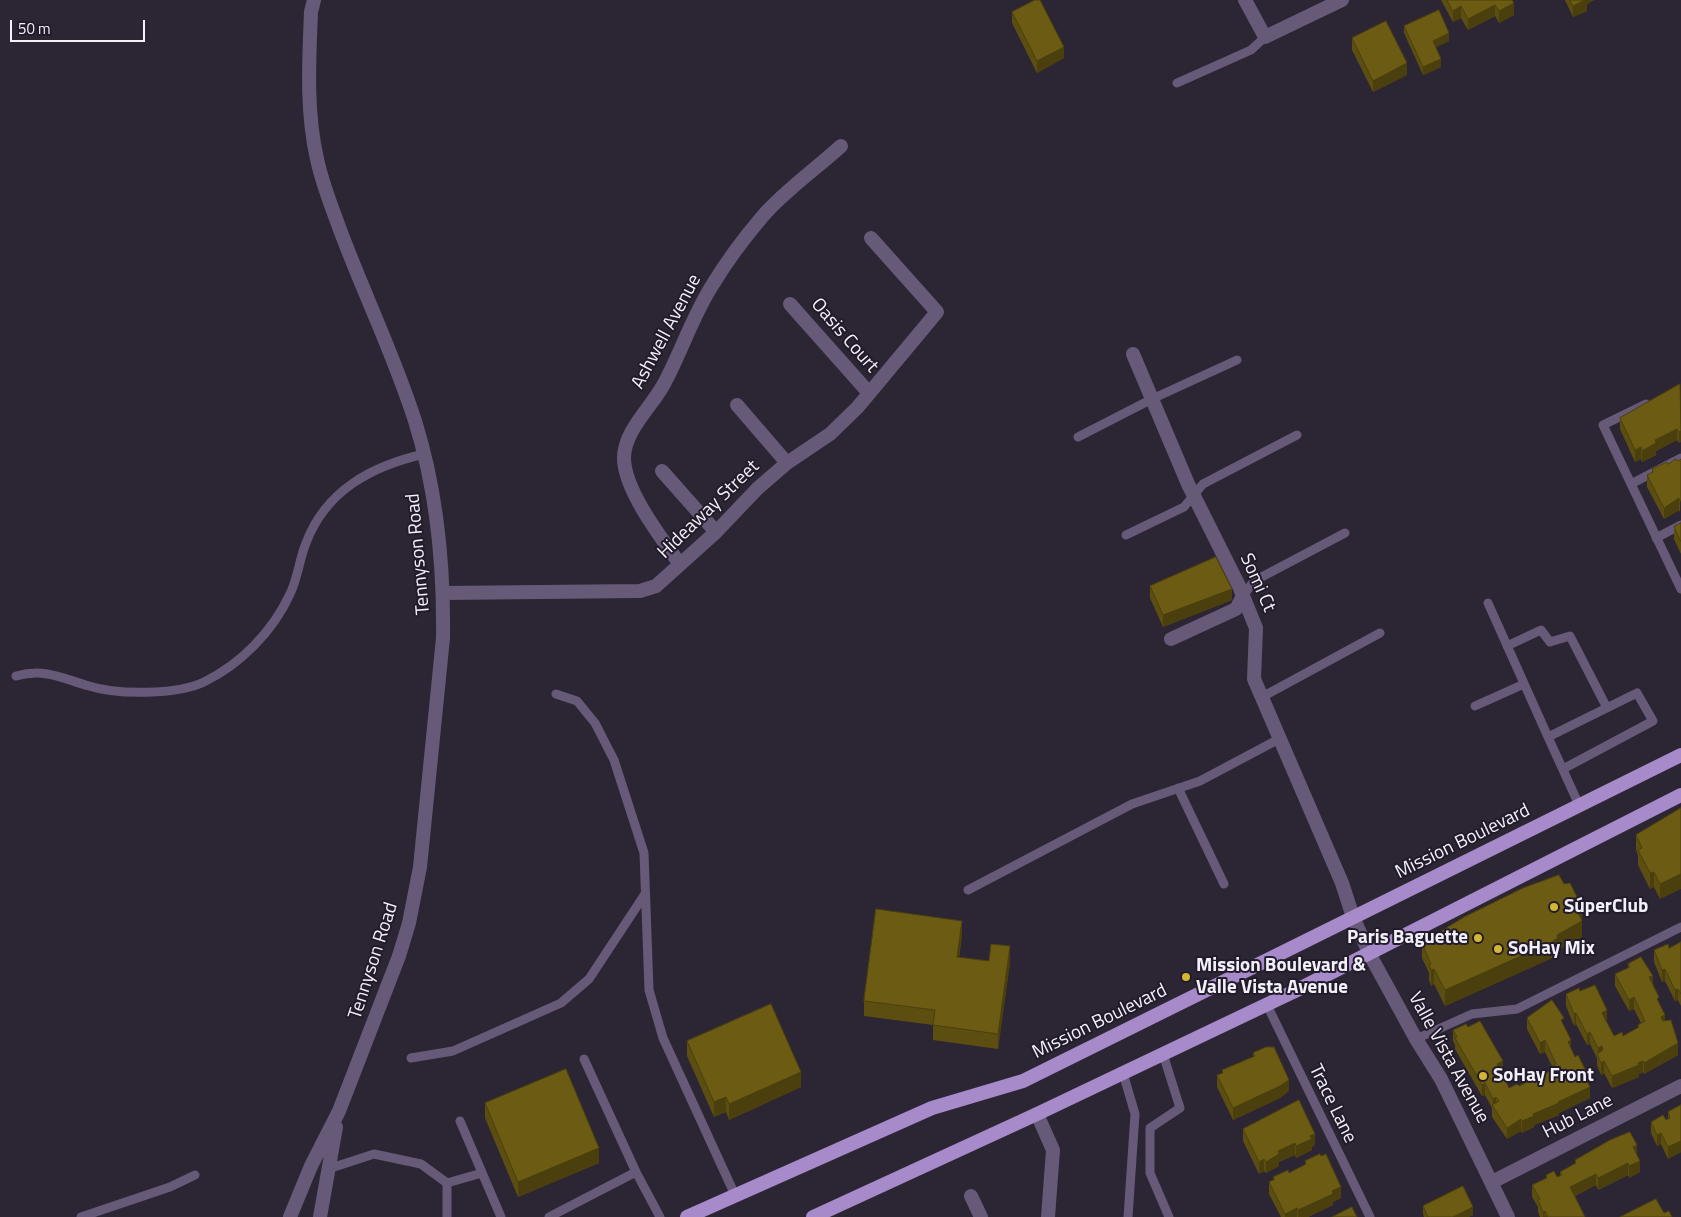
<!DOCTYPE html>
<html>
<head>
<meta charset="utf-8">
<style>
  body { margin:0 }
  #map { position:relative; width:1681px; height:1217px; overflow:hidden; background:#2c2634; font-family:"Titillium Web",sans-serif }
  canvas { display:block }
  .scale { position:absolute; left:10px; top:20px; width:135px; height:22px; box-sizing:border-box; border:2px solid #f4f0fa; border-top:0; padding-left:6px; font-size:15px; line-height:18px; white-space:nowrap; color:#f4f0fa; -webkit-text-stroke:4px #221c2a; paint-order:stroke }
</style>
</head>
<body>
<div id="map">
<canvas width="1681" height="1217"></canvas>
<div class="scale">50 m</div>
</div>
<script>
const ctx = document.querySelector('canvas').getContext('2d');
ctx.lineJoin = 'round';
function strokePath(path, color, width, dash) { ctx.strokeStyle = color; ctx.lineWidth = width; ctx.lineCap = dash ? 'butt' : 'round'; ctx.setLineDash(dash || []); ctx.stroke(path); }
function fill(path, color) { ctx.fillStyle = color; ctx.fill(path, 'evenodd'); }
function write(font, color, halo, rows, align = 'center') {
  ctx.font = font + ' "Titillium Web",sans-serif'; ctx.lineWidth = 4; ctx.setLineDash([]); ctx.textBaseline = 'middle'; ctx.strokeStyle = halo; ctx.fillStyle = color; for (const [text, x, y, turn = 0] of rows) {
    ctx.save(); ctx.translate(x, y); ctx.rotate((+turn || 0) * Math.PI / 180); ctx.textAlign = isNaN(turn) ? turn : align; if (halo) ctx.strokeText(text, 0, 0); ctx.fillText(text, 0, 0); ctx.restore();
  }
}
const service = new Path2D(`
  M1177 83 1251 50 1265 37
  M1646 404 1603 425 1681 589
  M1078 437 1152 399 1237 360
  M1631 484 1681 458
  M1126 535 1184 507 1203 484 1297 435
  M1656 538 1681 525
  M1243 596 1254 581 1345 533
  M1488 603 1548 737
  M1507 646 1541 630 1550 642 1570 636 1607 708
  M16 676C45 668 61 678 89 686 117 695 177 695 204 682 241 664 273 631 290 594 298 578 299 560 306 543 326 490 372 466 424 454
  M556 694 577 701 595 723 614 760 644 853 649 990 663 1038 735 1195
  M1262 697 1380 633
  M1475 706 1524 684
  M1563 769 1653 721 1637 693 1548 737 1579 805
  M1178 788 1224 884
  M968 890 1132 804 1200 781 1279 739
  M1267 1005 1370 1217
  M1416 1039 1472 1014 1517 1009 1681 927
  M1163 1054 1180 1108 1150 1128V1173L1169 1217
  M411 1058 453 1051 561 1003 589 979 645 894
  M584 1059 636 1172
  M1123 1073 1135 1114 1128 1217
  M460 1121 501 1217
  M328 1169 374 1154 421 1164 447 1183 482 1173
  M81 1217 170 1187 195 1175
  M447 1217V1183
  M549 1217 636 1172 660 1217`);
const minor = new Path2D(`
  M1245 0 1265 37 1342 0
  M790 304 869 393
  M1133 354 1188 484 1239 586 1256 628 1254 679 1342 883 1353 917 1370 955 1416 1039 1441 1079 1508 1217
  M737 405 787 463
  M662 471 716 532
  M680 564C662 539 624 490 624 458 624 430 653 406 665 382 682 350 693 315 713 284 727 261 745 237 762 217 783 192 817 168 841 146
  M443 593 640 591 656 586 716 532 758 488 787 463 830 434 857 408 937 312 871 238
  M1171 639 1236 609 1243 596
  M1037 1114 1053 1150 1048 1217
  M1492 1182 1681 1086
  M971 1196 981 1217
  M290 1217 311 1166 339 1111 399 956 409 923 420 867 443 638C444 565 437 491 415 421 394 355 363 292 339 227 331 205 322 183 317 159 306 111 309 61 311 12L314 0
  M320 1217 336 1127`);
const primary = new Path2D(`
  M687 1217 932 1108 1023 1081 1681 755
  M813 1217 1037 1114 1293 992 1681 795`);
const wall = new Path2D(`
  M1441 0H1512L1514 15 1499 23 1495 16 1468 30 1461 18 1453 22Z
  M1565 0H1594L1587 4V11L1573 17Z
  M1012 12 1064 58 1037 73 1012 23Z
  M1404 26 1449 41 1435 47 1441 67 1423 75 1404 33Z
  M1352 38 1407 75 1373 92 1352 50Z
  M1680 384 1679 443 1677 440 1656 451V455L1642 462 1641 459 1635 462 1620 429V418Z
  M1681 459 1680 513 1679 510 1664 519 1647 487V475L1652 473V469L1678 461Z
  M1681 523V554L1674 539V527Z
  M1150 586 1232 600 1163 627 1150 598Z
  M1681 808 1660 899 1654 887 1650 889 1638 865V855L1636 850V835Z
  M1564 884 1582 907V937L1558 950V953L1550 959 1445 1006 1434 984 1431 986 1429 980V973L1422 958V943Z
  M962 936 959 957 989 961 1010 962 998 1049 933 1040V1025L864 1016V1001Z
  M1681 942V1006L1678 1000 1675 1001 1665 981 1662 982 1654 962V950L1669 948Z
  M1628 964 1653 984 1665 1021 1678 1055 1644 1074 1643 1072 1639 1074V1077L1612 1088 1604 1073 1601 1075 1597 1065V1058L1590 1044 1587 1045 1576 1024 1574 1026 1566 1006V994L1580 991 1607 1022 1614 1036H1623L1638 1028V1025L1641 1023 1634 1009 1629 1011 1615 986V974L1628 968Z
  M1527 1018 1564 1026 1571 1049 1587 1081 1590 1098 1559 1113V1115L1534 1125V1127L1522 1133 1521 1131 1507 1139 1492 1117V1108L1485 1095 1482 1096 1455 1049V1045L1453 1041V1030L1468 1027 1503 1072 1502 1073 1509 1088 1519 1086 1549 1072V1068L1552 1066 1545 1052 1540 1054 1527 1029Z
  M687 1041 801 1087 729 1120 726 1112 714 1117 687 1056Z
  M1253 1053 1289 1091 1280 1098 1233 1120 1217 1087V1075L1222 1073V1070L1253 1057Z
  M485 1103 599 1163 518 1197 485 1118Z
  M1681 1105V1152L1668 1159 1661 1144 1657 1146 1651 1133V1122L1668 1119V1112Z
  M1243 1129 1315 1145 1312 1147V1150L1296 1158 1295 1155 1279 1162V1166L1266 1173 1264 1171 1259 1174 1243 1141Z
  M1637 1155 1640 1172 1629 1178 1628 1175 1598 1190 1596 1185 1575 1196 1585 1217H1540L1538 1212V1207L1532 1197V1185L1546 1178V1175L1557 1177 1560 1176V1172L1575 1164V1160Z
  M1305 1161 1341 1198 1333 1202V1205L1308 1217H1281L1269 1194V1182L1273 1180V1177L1289 1173 1305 1165Z
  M1423 1206 1473 1215 1468 1217H1424L1423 1214Z`);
const shadedWall = new Path2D(`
  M1584 0H1594L1587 4V11L1573 17V6Z
  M1514 3V15L1499 23V11Z
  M1495 5V16L1468 30V19Z
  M1461 6V18L1453 22V11Z
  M1449 33V41L1433 49V41Z
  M1064 47V58L1037 73V61Z
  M1441 59V67L1423 75V67Z
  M1407 63V75L1373 92V81Z
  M1677 429V440L1656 451V455L1642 462V451L1655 440Z
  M1681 431V442L1679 443V432Z
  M1641 447V459L1635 462V450Z
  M1679 498V510L1664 519V508Z
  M1232 589V600L1163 627V615Z
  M1654 872V887L1650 889V873Z
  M1681 874V889L1660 899V884Z
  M1582 907V937L1558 950V953L1550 959 1445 1006V990L1557 935 1577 911Z
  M962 921V936L957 972V957Z
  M1010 946V962L998 1049V1034Z
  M1434 969V984L1431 986V970Z
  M1665 969V981L1662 982V970Z
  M1653 976V987L1649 977Z
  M1678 989V1000L1675 1001V990Z
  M1634 997V1009L1629 1011V1000Z
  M1607 1010V1022L1602 1013Z
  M1576 1013V1024L1574 1026V1014Z
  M1665 1015V1027L1661 1017Z
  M1590 1032V1044L1587 1045V1034Z
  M1545 1040V1052L1540 1054V1043Z
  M1571 1040V1052L1568 1042Z
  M1678 1043V1055L1644 1074V1063Z
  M1602 1046V1058L1598 1056V1048Z
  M1503 1061V1072L1497 1075V1064Z
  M1604 1061V1073L1601 1075V1063Z
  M1643 1061V1072L1639 1074V1077L1612 1088V1076Z
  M801 1072V1087L729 1120V1104Z
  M1289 1080V1091L1280 1098 1233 1120V1108Z
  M1485 1083V1095L1482 1096V1085Z
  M1590 1087V1098L1559 1113V1115L1534 1125V1127L1522 1133V1121L1533 1114Z
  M726 1097V1112L714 1117V1102Z
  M1496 1097V1109L1493 1107V1099Z
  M1521 1119V1131L1507 1139V1128Z
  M1661 1133V1144L1657 1146V1135Z
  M1315 1134V1145L1312 1147V1150L1296 1158V1146Z
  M1681 1141V1152L1668 1159V1147Z
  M1295 1143V1155L1279 1162V1166L1266 1173V1162L1278 1151Z
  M1637 1145V1157L1633 1147Z
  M599 1148V1163L518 1197V1182Z
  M1264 1159V1171L1259 1174V1162Z
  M1640 1161V1172L1629 1178V1166Z
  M1628 1163V1175L1598 1190V1178Z
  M1596 1174V1185L1570 1198V1187Z
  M1341 1187V1198L1333 1202V1205L1308 1217H1298V1210Z
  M1473 1207V1215L1468 1217H1453Z
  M1297 1208V1217H1285V1214Z
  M1545 1211V1217H1543V1212Z`);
const building = new Path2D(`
  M1035 0H1040L1064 47 1037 61 1012 12Z
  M1447 0H1512L1514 3 1499 11 1495 5 1468 19 1461 6 1453 11Z
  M1570 0H1585L1573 6Z
  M1439 10 1449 33 1433 41 1441 59 1423 67 1404 26Z
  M1386 21 1407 63 1373 81 1352 38Z
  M1680 384 1681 431 1679 432 1677 429 1655 440 1656 443 1642 451 1641 447 1635 450 1620 418Z
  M1676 459 1678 461 1681 459V501H1680L1679 498 1664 508 1647 475 1653 472 1652 469 1667 462 1668 464Z
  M1681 523V542L1674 527Z
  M1216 557 1232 589 1163 615 1150 586Z
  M1681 808V874L1660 884 1654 872 1650 873 1638 850 1642 848 1636 835Z
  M1559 875 1564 884 1570 883 1582 907 1577 911 1582 921 1557 935 1558 938 1550 943 1445 990 1434 969 1431 970 1429 965 1431 964 1422 943 1464 917 1523 888Z
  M876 909 962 921 957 957 989 961 991 944 1010 946 998 1034 933 1025 935 1010 864 1001Z
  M1681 942V994L1678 989 1675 990 1665 969 1662 970 1654 950 1668 944 1669 948Z
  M1641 957 1653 976 1649 977 1659 997 1657 999 1665 1015 1661 1017 1663 1021 1671 1020 1678 1043 1644 1063 1643 1061 1638 1063 1639 1065 1612 1076 1604 1061 1601 1063 1597 1054 1603 1050 1602 1046 1598 1048 1590 1032 1587 1034 1576 1013 1574 1014 1566 994 1579 988 1580 991 1595 985 1607 1010 1602 1013 1614 1036 1622 1032 1623 1036 1639 1027 1638 1025 1645 1021 1634 997 1629 1000 1615 974 1630 967 1628 964Z
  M1552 1000 1564 1018 1561 1020 1571 1040 1568 1042 1575 1057 1578 1055 1585 1069 1587 1076 1585 1077 1590 1087 1558 1102 1559 1103 1533 1114 1534 1116 1522 1121 1521 1119 1507 1128 1492 1105 1499 1101 1496 1097 1493 1099 1485 1083 1482 1085 1455 1038 1457 1037 1453 1030 1466 1024 1468 1027 1480 1021 1503 1061 1497 1064 1509 1088 1517 1084 1519 1086 1550 1071 1549 1068 1556 1064 1545 1040 1540 1043 1527 1018Z
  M771 1004 801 1072 729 1104 726 1097 714 1102 687 1041Z
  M1266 1047H1274L1289 1080 1280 1086 1233 1108 1217 1075 1223 1073 1222 1070 1255 1056 1253 1053Z
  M566 1069 599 1148 518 1182 485 1103Z
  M1299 1100 1315 1134 1310 1136 1312 1139 1296 1146 1295 1143 1278 1151 1279 1154 1266 1162 1264 1159 1259 1162 1243 1129Z
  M1681 1105V1141L1668 1147 1661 1133 1657 1135 1651 1122 1663 1115 1666 1120 1670 1118 1668 1112Z
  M1630 1132 1637 1145 1633 1147 1640 1161 1629 1166 1628 1163 1598 1178 1596 1174 1570 1187 1585 1217H1545L1548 1216 1545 1211 1543 1212 1538 1200 1540 1199 1532 1185 1547 1178 1546 1175 1554 1171 1557 1177 1562 1175 1560 1172 1576 1163 1575 1160 1610 1140Z
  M1320 1154 1321 1156 1326 1154 1341 1187 1332 1191 1333 1194 1298 1210 1297 1208 1285 1214 1269 1182 1275 1179 1273 1177 1288 1170 1289 1173 1306 1164 1305 1161Z
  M1463 1186 1473 1207 1453 1217H1428L1423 1206Z
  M1656 1199 1664 1213 1669 1211 1672 1217H1620Z
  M1352 1207 1357 1217H1332Z`);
const markers = [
  [1554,907,5,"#d3b635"],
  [1478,938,5,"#d3b635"],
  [1498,949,5,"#d3b635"],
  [1186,977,5,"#d3b635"],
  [1483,1076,5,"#d3b635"]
];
const streetNames = [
  ["Ashwell Avenue",667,332,-62],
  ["Oasis Court",844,336,49],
  ["Hideaway Street",709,510,-44],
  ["Tennyson Road",419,554,-95],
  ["Somi Ct",1257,583,66],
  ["Mission Boulevard",1463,842,-26],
  ["Tennyson Road",374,961,-72],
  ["Mission Boulevard",1100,1022,-26],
  ["Valle Vista Avenue",1448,1058,61],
  ["Trace Lane",1332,1104,64],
  ["Hub Lane",1578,1117,-27]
];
const poiNames = [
  ["SúperClub",1564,907],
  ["Paris Baguette",1468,938,"right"],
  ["SoHay Mix",1508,949],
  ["Mission Boulevard &",1196,966],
  ["Valle Vista Avenue",1196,988],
  ["SoHay Front",1493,1076]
];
strokePath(service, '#675a79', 9);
strokePath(minor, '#675a79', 14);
strokePath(primary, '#a68ac9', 14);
fill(wall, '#5c4e10');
fill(shadedWall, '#4b400d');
fill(building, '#6b5b13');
strokePath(building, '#4b400d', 1);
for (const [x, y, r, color] of markers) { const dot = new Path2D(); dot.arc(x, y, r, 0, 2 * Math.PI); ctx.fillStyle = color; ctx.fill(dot); strokePath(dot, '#221c2a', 2); }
write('19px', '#f4f0fa', '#221c2a', streetNames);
write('bold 19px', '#f4f0fa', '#221c2a', poiNames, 'left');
</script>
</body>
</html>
